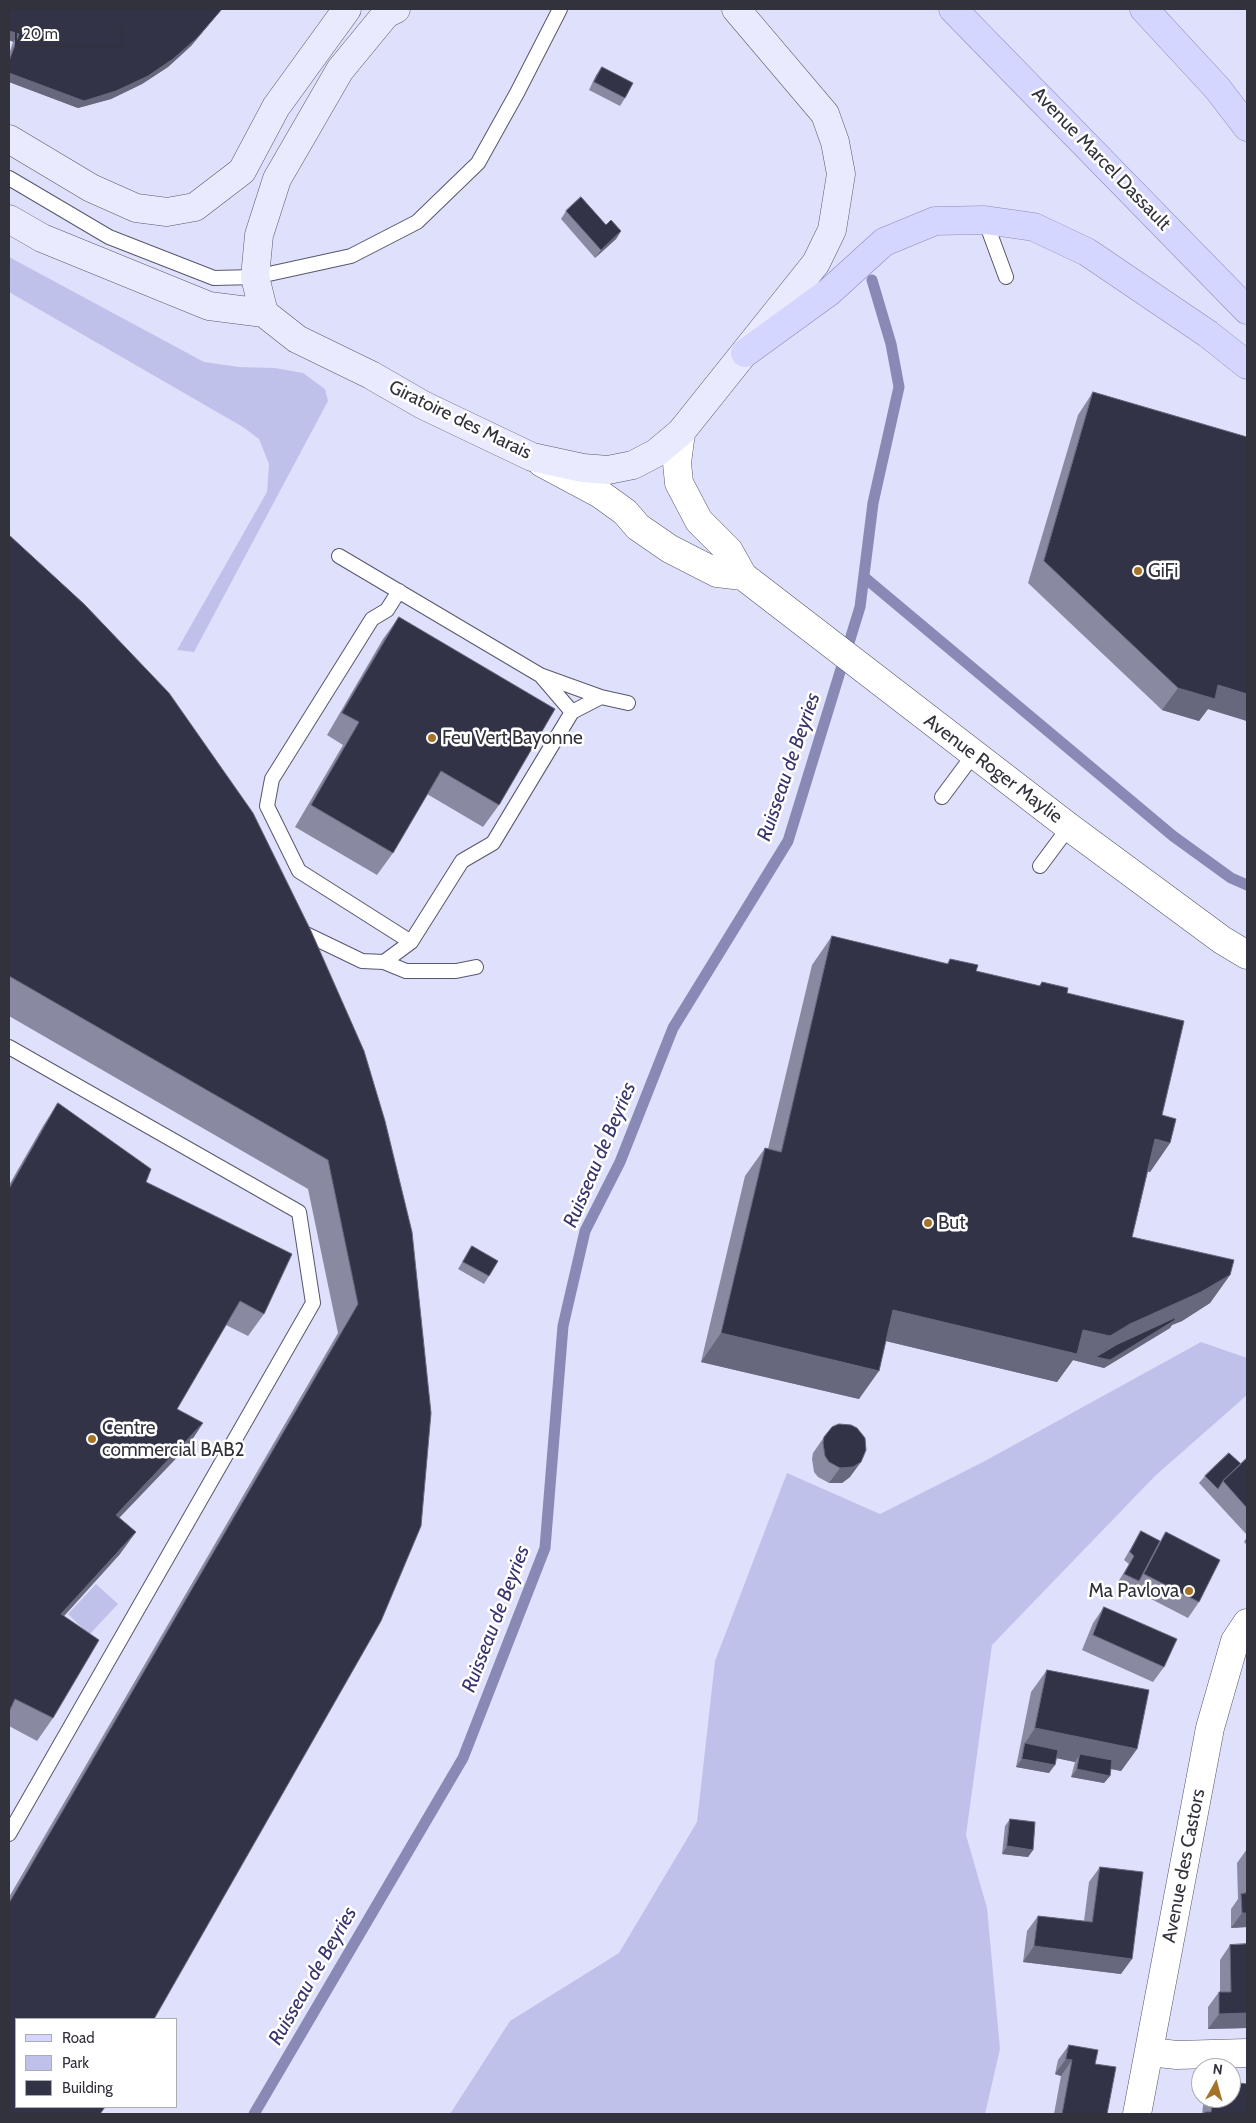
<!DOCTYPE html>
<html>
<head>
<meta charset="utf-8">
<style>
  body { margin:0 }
  #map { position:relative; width:1256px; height:2123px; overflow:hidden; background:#dfe0fc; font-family:Cabin,sans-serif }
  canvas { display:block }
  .frame { position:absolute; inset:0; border:10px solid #32323d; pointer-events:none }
  .legend { position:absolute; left:15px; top:2018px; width:162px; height:90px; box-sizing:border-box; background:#fff; border:1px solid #adadb1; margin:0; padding:6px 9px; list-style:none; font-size:15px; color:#32323d }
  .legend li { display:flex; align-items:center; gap:10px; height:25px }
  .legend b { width:25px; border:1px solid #adadb1 }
  .north { position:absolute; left:1191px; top:2058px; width:50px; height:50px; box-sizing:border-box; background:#fff; border:1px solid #adadb1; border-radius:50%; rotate:7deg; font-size:14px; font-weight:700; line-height:20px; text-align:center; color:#32323d }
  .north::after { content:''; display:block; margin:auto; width:18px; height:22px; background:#a47328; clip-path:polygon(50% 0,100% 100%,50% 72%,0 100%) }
  .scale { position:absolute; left:15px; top:25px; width:108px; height:22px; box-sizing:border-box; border:2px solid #32323d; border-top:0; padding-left:6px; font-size:15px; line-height:18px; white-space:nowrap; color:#32323d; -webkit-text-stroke:4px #fff; paint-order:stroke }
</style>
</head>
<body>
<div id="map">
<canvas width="1256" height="2123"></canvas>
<div class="frame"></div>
<ul class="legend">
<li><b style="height:6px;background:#d5d6ff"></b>Road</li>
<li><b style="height:14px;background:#c0c1ea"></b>Park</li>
<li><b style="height:14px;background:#333348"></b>Building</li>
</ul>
<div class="north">N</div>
<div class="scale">20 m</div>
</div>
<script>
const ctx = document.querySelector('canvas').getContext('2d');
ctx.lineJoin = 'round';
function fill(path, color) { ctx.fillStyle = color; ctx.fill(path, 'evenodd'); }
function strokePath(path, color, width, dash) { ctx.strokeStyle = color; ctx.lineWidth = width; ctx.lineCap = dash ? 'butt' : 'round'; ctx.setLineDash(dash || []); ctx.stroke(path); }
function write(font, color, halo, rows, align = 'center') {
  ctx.font = font + ' Cabin,sans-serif'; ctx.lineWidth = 5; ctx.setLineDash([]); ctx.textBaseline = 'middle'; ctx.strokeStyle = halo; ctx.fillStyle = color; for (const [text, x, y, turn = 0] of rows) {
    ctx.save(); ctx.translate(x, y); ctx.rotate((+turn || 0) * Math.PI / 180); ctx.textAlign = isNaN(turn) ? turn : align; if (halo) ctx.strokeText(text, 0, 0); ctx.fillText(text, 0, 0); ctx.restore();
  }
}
const green = new Path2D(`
  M9 257 204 362 239 367 275 368 303 373 325 389 328 401 194 652 177 650 267 492 269 464 259 439 243 427 9 292Z
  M1201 1342 1247 1358V1395L1155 1476 992 1645 966 1835 987 1908 1000 2049 985 2114H450L510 2021 619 1953 697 1822 715 1661 787 1473 880 1514 983 1462Z
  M96 1584 118 1604 89 1635 68 1614Z`);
const stream = new Path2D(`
  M864 577 1173 836 1231 878 1247 885
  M254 2114 463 1758 545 1548 563 1326 585 1231 620 1162 673 1028 788 841 860 607 873 503 899 387 891 344 872 280`);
const lane = new Path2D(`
  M9 178 109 237 214 278 255 277 351 256 417 222 478 163 517 93 560 9
  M985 220 1006 277
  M339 556 540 675 601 697
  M399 591 387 610 372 619 272 779 267 806 299 871 411 942
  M542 677 572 712
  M942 797 974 754
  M1040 866 1069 827
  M306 934 362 961 384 962 411 942 462 861 493 843 572 712 601 697 628 703
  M384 962 406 971H456L476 967
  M9 1047 299 1212 313 1303 9 1834`);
const street = new Path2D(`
  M681 432 677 463 679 483 699 521 729 551 743 576 1069 827 1222 940 1247 955
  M542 463 600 494 625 512 638 527 670 549 717 573 743 576
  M1149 2052 1177 2055 1247 2053
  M1137 2114 1210 1728 1235 1641 1247 1623`);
const secondary = new Path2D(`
  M396 9 386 14 340 70 277 179 259 235 255 277 264 313 297 339 371 375 423 405 532 457 583 468 608 470 633 465 656 453 681 432 816 263 832 230 841 174 835 142 825 114 736 9
  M9 139 91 188 136 208 167 212 195 207 242 171 276 107 347 9
  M9 219 42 238 209 306 264 313`);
const primary = new Path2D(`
  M953 9 1247 310
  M1144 9 1217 88 1247 127
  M745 353 829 292 884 242 935 221 985 220 1034 227 1087 252 1208 334 1247 365`);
const wall = new Path2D(`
  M9 9H222L216 16 191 46 168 67 142 84 111 99 78 108 9 82V54L13 42Z
  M602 67 625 98 620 106 589 90 596 75Z
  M566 211 606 225 621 231 616 239 595 258 561 219Z
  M1093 392 1247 437V721L1208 709 1199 721 1162 710 1028 583 1078 415Z
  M9 535 412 1232 9 2114V1897L338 1333 308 1189 9 1016Z
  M399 617 499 805 483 827 427 794 393 853 377 875 295 827 343 745 327 735 383 639Z
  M832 936 947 964 950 959 976 971 1039 986 1042 982 1067 993 1162 1115 1170 1143 1150 1172 1148 1171 1132 1237 1230 1275 1210 1303 1182 1321 1172 1325 1170 1328 1104 1368 1073 1360 1057 1382 886 1341 859 1399 701 1362 745 1176 765 1148 768 1149 812 965Z
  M58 1103 146 1182 264 1314 248 1336 226 1325 177 1409 203 1423 188 1446 119 1517 120 1554 64 1616 53 1718 37 1741 9 1726V1185L43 1126Z
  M472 1246 489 1276 484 1284 458 1269Z
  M824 1437 850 1477 842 1483H829L818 1477 814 1472 812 1459 813 1453Z
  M1247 1458V1535L1199 1483 1205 1476 1241 1464Z
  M1141 1531 1160 1542 1166 1532 1199 1602 1188 1618 1118 1582 1129 1564 1124 1560 1136 1539Z
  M1247 1537V1545L1244 1542Z
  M1104 1607 1164 1667 1153 1682 1082 1650 1093 1623Z
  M1047 1670 1137 1749 1121 1771 1111 1769 1110 1776 1104 1783 1071 1777 1075 1762 1056 1758 1049 1773 1016 1767 1031 1692Z
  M1010 1819 1033 1850 1028 1857 1002 1854 1005 1826Z
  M1247 1849V1927L1231 1928V1909L1238 1899 1237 1863Z
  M1100 1867 1121 1974 1023 1962 1027 1931 1038 1916 1084 1921 1089 1882Z
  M1247 1944V2028L1208 2029V2007L1219 1992H1220V1960L1230 1945Z
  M1069 2045 1095 2064 1107 2114H1054L1061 2076 1055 2074 1058 2060Z
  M1204 2098H1231L1247 2114H1202Z`);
const shadedWall = new Path2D(`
  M222 9 216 16 191 46 168 67 142 84 111 99 78 108 9 82V73Z
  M9 31 19 34 13 42 9 40Z
  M621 231 616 239 595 258 601 250Z
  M1218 685 1247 694V721L1208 709 1199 721 1162 710 1178 688Z
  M1155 1139 1170 1143 1150 1172 1135 1168Z
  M1230 1275 1210 1303 1182 1321 1172 1325 1170 1328 1104 1368 1073 1360 1057 1382 873 1338 893 1310 1083 1330 1130 1324Z
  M721 1333 879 1371 859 1399 701 1362Z
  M203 1423 188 1446 101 1537 116 1515Z
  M861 1462 850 1477 842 1483H829L840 1468Z
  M136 1532 120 1554 45 1637 61 1614Z
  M1035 1728 1137 1749 1121 1771 1078 1762 1080 1754 1075 1762 1023 1751 1025 1743Z
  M1022 1759 1055 1765 1049 1773 1016 1767Z
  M1077 1769 1110 1776 1104 1783 1071 1777Z
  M1007 1846 1033 1850 1028 1857 1002 1854Z
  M1242 1913H1247V1927L1231 1928Z
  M1034 1946 1132 1959 1121 1974 1023 1962Z
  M1247 2013V2028L1208 2029 1219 2014Z
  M1066 2059 1072 2060 1061 2076 1055 2074Z`);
const building = new Path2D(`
  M9 9H222L197 38 173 59 148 76 116 91 84 101 9 73V61L19 34 9 31Z
  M602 67 633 83 625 98 594 82Z
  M581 197 606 225 611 220 621 231 601 250 566 211Z
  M1093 392 1247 437V694L1218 685 1215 699 1178 688 1044 561Z
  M9 535 84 604 169 693 253 813 311 931 364 1051 385 1121 412 1232 431 1413 421 1526 381 1621 154 2019H16V2107H105L100 2114H9V1903L358 1304 328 1160 9 976Z
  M399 617 555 709 499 805 441 771 393 853 311 805 359 722 342 713Z
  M832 936 948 964 950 959 978 965 976 971 1040 986 1042 982 1068 988 1067 993 1184 1021 1162 1115 1176 1119 1170 1143 1155 1139 1132 1237 1234 1260 1230 1275 1201 1292 1130 1324 1110 1336 1083 1330 1077 1354 893 1310 879 1371 721 1333 765 1148 781 1152Z
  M58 1103 151 1169 146 1182 292 1254 264 1314 240 1301 177 1409 203 1423 116 1515 136 1532 61 1614 99 1640 53 1718 15 1699 9 1712V1189Z
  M472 1246 498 1261 489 1276 463 1262Z
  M1175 1318V1320L1110 1360 1096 1357 1116 1345Z
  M839 1424 851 1425 857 1428 865 1438 866 1450 861 1462 853 1467 840 1468 829 1462 825 1456 823 1443 824 1437 832 1427Z
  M1229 1453 1241 1464 1223 1481 1218 1489 1205 1476Z
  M1247 1458V1508L1223 1481Z
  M1141 1531 1160 1541 1139 1581 1124 1574 1134 1556 1130 1552Z
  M1166 1532 1220 1560 1199 1602 1144 1574Z
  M1104 1607 1177 1639 1164 1667 1093 1635Z
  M1047 1670 1149 1690 1137 1749 1035 1728Z
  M1025 1743 1058 1750 1055 1765 1022 1759Z
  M1080 1754 1112 1760 1110 1776 1077 1769Z
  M1010 1819 1035 1822 1033 1850 1007 1846Z
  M1100 1867 1143 1872 1132 1959 1034 1946 1038 1916 1092 1922Z
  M1247 1893V1913H1242L1241 1894Z
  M1247 1944V2013L1219 2014V1992H1231L1230 1945Z
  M1069 2045 1098 2050 1095 2064 1116 2067 1107 2114H1062L1072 2060 1066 2059Z
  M1231 2082 1247 2084V2114H1205V2112H1211L1213 2098H1231Z`);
const markers = [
  [1138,571,5,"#a47328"],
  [432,738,5,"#a47328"],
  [928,1223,5,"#a47328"],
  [92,1439,5,"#a47328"],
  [1189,1591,5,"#a47328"]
];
const streetNames = [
  ["Avenue Marcel Dassault",1101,159,46],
  ["Giratoire des Marais",460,420,26],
  ["Avenue Roger Maylie",993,769,37],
  ["Avenue des Castors",1184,1866,-79]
];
const poiNames = [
  ["GiFi",1148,571],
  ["Feu Vert Bayonne",442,738],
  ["But",938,1223],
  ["Centre",102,1428],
  ["commercial BAB2",102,1450],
  ["Ma Pavlova",1179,1591,"right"]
];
const waterNames = [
  ["Ruisseau de Beyries",789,767,-71],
  ["Ruisseau de Beyries",600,1155,-67],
  ["Ruisseau de Beyries",496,1619,-69],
  ["Ruisseau de Beyries",313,1976,-60]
];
fill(green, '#c0c1ea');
strokePath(stream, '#8889b5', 11);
strokePath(lane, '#57576e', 16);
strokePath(street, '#57576e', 29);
strokePath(secondary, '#57576e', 29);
strokePath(primary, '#8a8abb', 29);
strokePath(lane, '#fff', 14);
strokePath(street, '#fff', 28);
strokePath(secondary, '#eaeaff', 28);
strokePath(primary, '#d5d6ff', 28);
fill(wall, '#898aa2');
fill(shadedWall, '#67677e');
fill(building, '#333348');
strokePath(building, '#67677e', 1);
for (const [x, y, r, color] of markers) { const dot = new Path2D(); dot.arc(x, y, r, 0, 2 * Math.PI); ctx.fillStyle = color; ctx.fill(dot); strokePath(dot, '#fff', 2); }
write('19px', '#32323d', '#fff', streetNames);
write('19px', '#32323d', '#fff', poiNames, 'left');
write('italic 20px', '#38346e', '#fff', waterNames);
</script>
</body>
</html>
